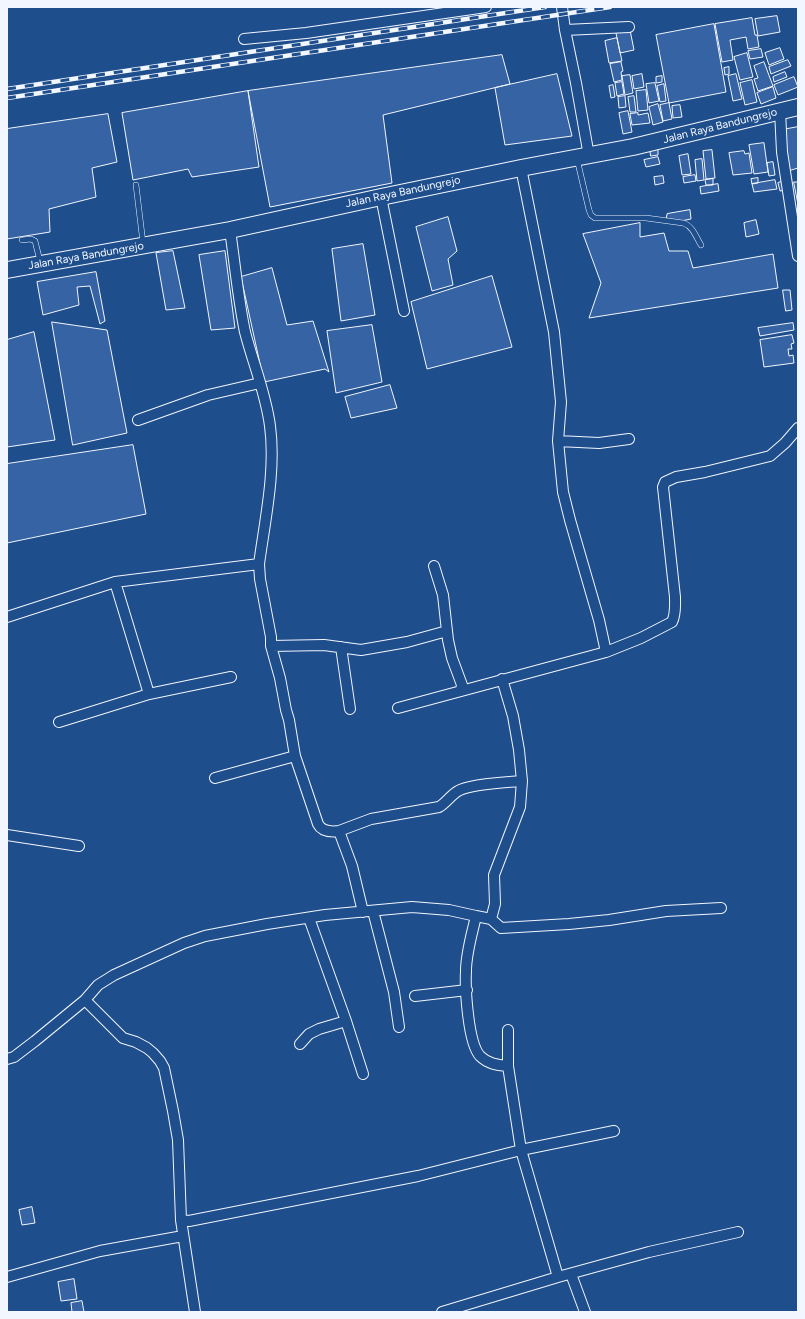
<!DOCTYPE html>
<html>
<head>
<meta charset="utf-8">
<style>
  body { margin:0 }
  #map { position:relative; width:805px; height:1319px; overflow:hidden; background:#1f4e8c; font-family:Figtree,sans-serif }
  canvas { display:block }
  .frame { position:absolute; inset:0; border:8px solid #f2f6ff; pointer-events:none }
</style>
</head>
<body>
<div id="map">
<canvas width="805" height="1319"></canvas>
<div class="frame"></div>
</div>
<script>
const ctx = document.querySelector('canvas').getContext('2d');
ctx.lineJoin = 'round';
function fill(path, color) { ctx.fillStyle = color; ctx.fill(path, 'evenodd'); }
function strokePath(path, color, width, dash) { ctx.strokeStyle = color; ctx.lineWidth = width; ctx.lineCap = dash ? 'butt' : 'round'; ctx.setLineDash(dash || []); ctx.stroke(path); }
function write(font, color, halo, rows, align = 'center') {
  ctx.font = font + ' Figtree,sans-serif'; ctx.lineWidth = 3; ctx.setLineDash([]); ctx.textBaseline = 'middle'; ctx.strokeStyle = halo; ctx.fillStyle = color; for (const [text, x, y, turn = 0] of rows) {
    ctx.save(); ctx.translate(x, y); ctx.rotate((+turn || 0) * Math.PI / 180); ctx.textAlign = isNaN(turn) ? turn : align; if (halo) ctx.strokeText(text, 0, 0); ctx.fillText(text, 0, 0); ctx.restore();
  }
}
const building = new Path2D(`
  M777 16 780 32 758 36 755 19Z
  M752 18 755 35H757L759 47 748 49 746 37 730 40 733 60 722 62 715 24Z
  M714 24 726 92 669 103 656 35Z
  M630 30 634 50 620 53 616 33Z
  M617 38 622 61 609 63 605 41Z
  M780 48 784 59 769 65 765 53Z
  M761 49 763 57 750 59 748 51Z
  M747 53 753 77 740 80 734 57Z
  M502 55 510 84 383 115 392 183 270 207 248 91Z
  M788 60 791 66 771 74 769 67Z
  M621 62 623 71 621 72 622 80 614 82 610 64Z
  M764 62 773 86 758 91 754 79 758 78 754 66Z
  M729 67V74L725 75 724 68Z
  M785 72 787 77 774 82 773 77Z
  M557 74 572 136 505 145 495 88Z
  M642 74 644 87 634 89 632 76Z
  M736 74 742 99 733 101 728 76Z
  M630 75 633 93 625 95 622 76Z
  M662 76V82L656 83V77Z
  M794 77 798 87 778 95 774 85Z
  M752 80 757 102 745 105 740 83Z
  M622 82 624 94 617 96 615 83Z
  M655 83 659 101 649 103 646 84Z
  M664 84 666 101 660 102 657 86Z
  M613 85 615 97 611 98 609 86Z
  M773 87 776 98 761 104 757 93Z
  M646 90 648 110 638 111 636 91Z
  M248 91 259 167 192 177 188 169 133 180 122 113Z
  M625 96 626 107 619 108 618 97Z
  M634 96 636 112H630L628 97Z
  M669 103 672 119 663 121 660 105Z
  M658 104 663 122 653 125 649 107Z
  M680 105 682 117 673 118 672 106Z
  M628 111 632 132 623 134 619 113Z
  M638 113V115L648 113 650 123 632 125 630 114Z
  M108 114 117 162 92 168 96 197 49 209 50 232 7 239V129Z
  M798 127V168L788 171 782 130Z
  M764 143 768 172 754 174 749 145Z
  M650 149H658V155L651 156Z
  M712 150 715 178 706 179 703 151Z
  M744 151 745 154 749 153 752 173 733 175 729 153Z
  M688 154 691 174 682 175 679 156Z
  M658 157 660 164 646 167 644 160Z
  M702 159 704 180 697 181 695 160Z
  M773 162 775 175 769 176 767 163Z
  M695 175 696 181 684 183 683 177Z
  M663 176 664 183 655 185 654 177Z
  M758 178V183L752 184 751 179Z
  M713 179V185H706L705 180Z
  M775 180 777 189 754 192 752 184Z
  M784 181 786 190 780 191 778 183Z
  M794 182H798V204Z
  M718 184 719 191 701 194 700 187Z
  M690 210 691 219 676 222 666 220 667 214Z
  M448 217 457 251 448 259 453 285 432 291 416 227Z
  M756 220 759 234 746 237 744 223Z
  M640 223V237L664 233 669 251H688L693 268 773 254 778 288 589 318 601 283 583 234Z
  M363 244 375 315 341 321 332 249Z
  M173 251 185 308 166 310 156 253Z
  M225 251 235 328 211 330 199 255Z
  M272 268 287 325 313 321 329 372 325 369 264 382 241 277Z
  M96 272 105 321 100 324 90 286 77 287 79 305 43 315 37 282Z
  M492 276 512 347 427 369 411 302Z
  M783 290H790L792 310 786 311Z
  M52 322 107 330 127 433 73 445Z
  M793 323 794 330 760 336 758 328Z
  M372 325 382 382 336 393 327 331Z
  M34 332 55 440 7 447V340Z
  M792 335 794 343 791 344 792 349H788L789 356 793 355 794 363 764 367 760 340Z
  M390 385 397 408 351 418 345 397Z
  M133 445 146 514 7 543V464Z
  M32 1207 35 1223 22 1225 19 1210Z
  M74 1279 77 1299 61 1301 58 1282Z
  M82 1301 84 1312H72L71 1303Z`);
const service = new Path2D(`
  M577 159 589 210 591 215 595 218H646L683 223C693 226 696 237 701 245
  M136 185 143 243
  M22 240 31 239 35 241 40 261`);
const minor = new Path2D(`
  M562 7 565 30 576 83 589 156
  M565 30 629 27
  M244 39 306 33 486 7
  M780 111 782 152 798 256
  M381 197 404 311
  M230 230C235 264 238 299 245 332 253 363 266 394 270 426 276 470 265 520 259 564L260 579 271 637V646L280 678 286 710 289 720 295 756 318 824C322 832 331 832 339 831L352 866 363 912
  M138 420 208 395 260 383
  M558 441 599 443 629 439
  M434 566 443 595 448 640 452 658 462 685 461 690
  M115 582 149 694
  M7 617 115 582 259 564
  M271 646 324 645 361 650 407 642 447 631
  M341 647 350 709
  M606 652 641 638 672 622C676 614 675 605 675 597L663 487 665 482 676 477 705 472 770 456 785 443 798 428
  M502 679 513 716 519 750 522 781 520 807 494 875 495 904 491 919 476 916C472 934 466 953 466 971 465 989 468 1043 480 1056 488 1064 497 1065 508 1066
  M398 708 606 652 599 620 570 520 563 492 558 441 561 402 554 332 521 168
  M59 722 149 694 231 677
  M215 778 295 756
  M339 831 371 819 439 807C446 803 451 795 458 791 469 784 507 782 522 781
  M7 835 79 846
  M373 911 394 992 399 1027
  M309 918 346 1021 363 1074
  M491 919 501 928 569 924 609 920 666 911 721 908
  M415 996 467 990
  M85 1000 123 1038 136 1042 147 1048 153 1053 160 1061 164 1068 173 1111 178 1140 181 1220 195 1312
  M508 1030V1066L521 1150 558 1277
  M300 1044 309 1034 319 1029 346 1021
  M7 1059 14 1057 35 1041 85 1000 98 985 114 975 184 943 205 936 267 924 325 915 412 907 449 910 476 916
  M181 1220 189 1221 418 1176 521 1150 614 1131
  M571 1274 585 1312
  M7 1277 100 1251 183 1236
  M442 1312 558 1277 649 1252 738 1232`);
const primary = new Path2D(`
  M7 270 230 230 381 197 521 168 633 147 798 107`);
const rail = new Path2D(`
  M7 89 545 7
  M7 98 610 7`);
const streetNames = [
  ["Jalan Raya Bandungrejo",720,126,-14],
  ["Jalan Raya Bandungrejo",403,192,-12],
  ["Jalan Raya Bandungrejo",86,256,-10]
];
fill(building, '#3563a3');
strokePath(building, '#f2f6ff', 1);
strokePath(service, '#f2f6ff', 6);
strokePath(minor, '#f2f6ff', 12);
strokePath(primary, '#f2f6ff', 18);
strokePath(service, '#1f4e8c', 5);
strokePath(minor, '#1f4e8c', 10);
strokePath(primary, '#1f4e8c', 16);
strokePath(rail, '#f2f6ff', 4.5);
strokePath(rail, '#1f4e8c', 3, [9]);
write('11px', '#f2f6ff', '#1f4e8c', streetNames);
</script>
</body>
</html>
